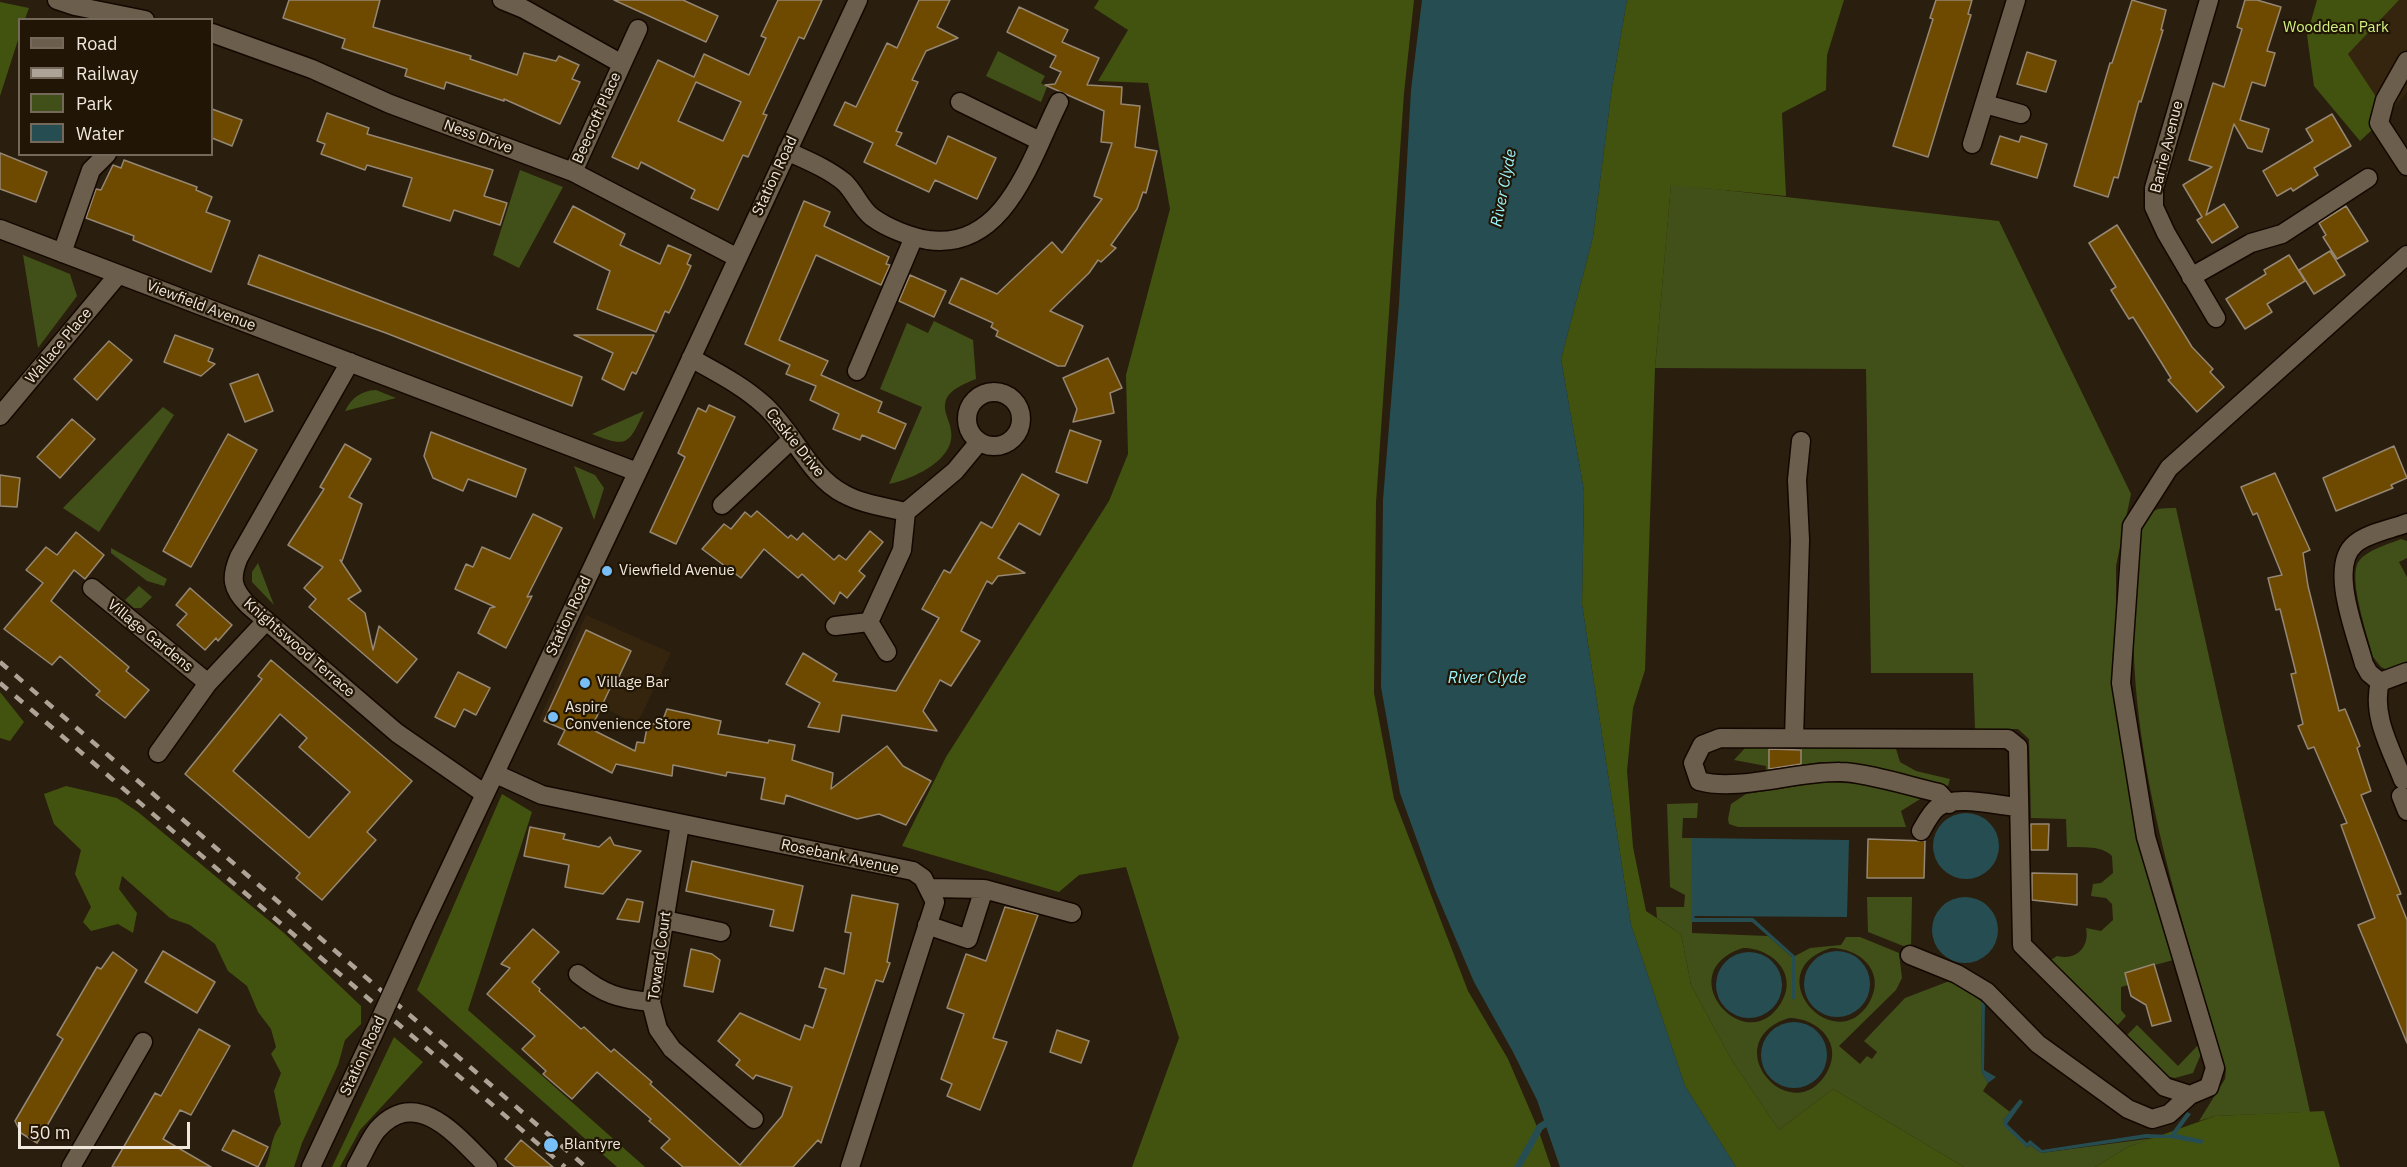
<!DOCTYPE html>
<html>
<head>
<meta charset="utf-8">
<style>
  body { margin:0 }
  #map { position:relative; width:2407px; height:1167px; overflow:hidden; background:#2a1e0e; font-family:"IBM Plex Sans",sans-serif }
  canvas { display:block }
  .legend { position:absolute; left:18px; top:18px; width:195px; height:138px; box-sizing:border-box; background:#211505; border:2px solid #74695b; margin:0; padding:8px 10px; list-style:none; font-size:18px; color:#f0e7dd }
  .legend li { display:flex; align-items:center; gap:12px; height:30px }
  .legend b { width:30px; border:2px solid #74695b }
  .scale { position:absolute; left:18px; top:1122px; width:172px; height:27px; box-sizing:border-box; border:3px solid #f0e7dd; border-top:0; padding-left:8px; font-size:18px; line-height:21px; white-space:nowrap; color:#f0e7dd; -webkit-text-stroke:4px #211505; paint-order:stroke }
</style>
</head>
<body>
<div id="map">
<canvas width="2407" height="1167"></canvas>
<ul class="legend">
<li><b style="height:8px;background:#6c5e4c"></b>Road</li>
<li><b style="height:8px;background:#ada397"></b>Railway</li>
<li><b style="height:16px;background:#415018"></b>Park</li>
<li><b style="height:16px;background:#264e52"></b>Water</li>
</ul>
<div class="scale">50 m</div>
</div>
<script>
const ctx = document.querySelector('canvas').getContext('2d');
ctx.lineJoin = 'round';
function fill(path, color) { ctx.fillStyle = color; ctx.fill(path, 'evenodd'); }
function strokePath(path, color, width, dash) { ctx.strokeStyle = color; ctx.lineWidth = width; ctx.lineCap = dash ? 'butt' : 'round'; ctx.setLineDash(dash || []); ctx.stroke(path); }
function write(font, color, halo, rows, align = 'center') {
  ctx.font = font + ' "IBM Plex Sans",sans-serif'; ctx.lineWidth = 4.5; ctx.setLineDash([]); ctx.textBaseline = 'middle'; ctx.strokeStyle = halo; ctx.fillStyle = color; for (const [text, x, y, turn = 0] of rows) {
    ctx.save(); ctx.translate(x, y); ctx.rotate((+turn || 0) * Math.PI / 180); ctx.textAlign = isNaN(turn) ? turn : align; if (halo) ctx.strokeText(text, 0, 0); ctx.fillText(text, 0, 0); ctx.restore();
  }
}
const built = new Path2D(`
  M2399 0H2407V92L2388 115 2348 54Z
  M586 615 671 653 637 724 587 700 576 702 564 730 539 720Z`);
const green = new Path2D(`
  M998 51 1045 76 1041 83 1047 87 1041 102 986 76Z
  M520 170 563 187 519 268 493 255Z
  M1671 184 1999 221 2131 494 2116 566V689L2177 959 2125 973 2128 985 2121 987V1010L2126 1016 2116 1027 2051 960 2057 956C2076 961 2090 947 2086 928L2101 931 2113 920 2112 904 2106 898 2091 896 2093 884 2101 883 2113 873 2112 856C2101 845 2083 848 2067 847L2066 819 2031 818 2029 739 2018 729H1975L1973 673H1871L1866 369 1655 368Z
  M23 255 70 274 77 296 38 348Z
  M934 321 973 340 976 379C966 383 950 389 946 400 942 411 950 420 951 431 956 460 911 480 889 484L922 407 880 389 907 323 928 333Z
  M376 390 396 398 345 411C352 397 361 391 376 390Z
  M163 407 174 415 99 532 63 508Z
  M644 411C629 445 627 448 592 434Z
  M574 466 595 475 604 488 594 520Z
  M2176 508 2310 1112 2215 1116 2199 1121 2225 1079 2226 1070C2181 915 2126 757 2134 593 2135 573 2133 517 2158 509 2163 508 2170 508 2176 508Z
  M2401 539 2407 541V558L2399 562 2407 577V666L2392 672 2381 667 2373 657C2368 636 2347 577 2359 561 2367 550 2389 544 2401 539Z
  M111 548 167 579 164 586 147 581 111 553Z
  M258 563 274 605 252 582V572Z
  M139 586 152 597 141 608H134L125 600Z
  M1894 742 1900 762 1916 771 1950 779 1948 786 1839 762H1821L1801 765V743Z
  M1756 743H1769V770H1785L1766 773V766L1734 760 1745 748Z
  M1823 782 1883 785 1925 796 1901 811 1906 827H1738L1729 824 1728 819 1731 804 1746 794Z
  M1698 803 1697 818H1683L1682 838H1692V933L1768 936 1792 957V999H1795V956L1810 948 1841 945 1846 937H1860L1899 953 1902 978 1896 990 1839 1046 1860 1064 1867 1056 1872 1059 1877 1052 1864 1041 1905 998 1952 980 1982 1002 1981 1071 1988 1083 1983 1091 2010 1112 2003 1120 2027 1148 2030 1145 2041 1153 2154 1138 2128 1147 2095 1167H1964L1833 1089 1779 1130 1731 1059 1691 985 1681 934 1657 918 1656 907H1684L1685 895 1670 887 1667 804ZM1743 948C1772 948 1799 974 1781 1003 1746 1061 1668 972 1743 948ZM1831 948C1861 948 1887 973 1869 1003 1834 1060 1756 971 1831 948ZM1789 1018C1818 1018 1845 1044 1826 1074 1790 1131 1714 1042 1789 1018Z
  M1867 897H1912L1911 949 1868 932Z
  M2137 1025 2178 1066 2202 1041 2201 1054 2193 1073 2175 1078 2166 1076 2125 1037Z`);
const forest = new Path2D(`
  M1099 0H1414L1404 93 1376 503 1374 693 1394 799 1468 991 1508 1059 1538 1129 1551 1167H1132L1179 1038 1126 867 1079 875 1059 892 902 846 946 757 1109 501 1128 454 1126 375 1170 209 1148 83 1098 81 1128 30 1094 8Z
  M1627 0H1844L1827 55 1826 90 1782 113 1786 196 1671 185 1655 368 1645 670 1633 708 1627 771 1633 847 1646 911 1681 934 1691 985 1731 1059 1779 1130 1833 1089 1964 1167H1736L1685 1086 1631 925 1582 604 1584 491 1561 359 1593 237 1612 87Z
  M2317 0H2399L2348 54 2388 115 2360 141 2314 86 2307 35Z
  M0 2 29 8 25 19 20 20 19 37 0 96Z
  M0 692 24 722 10 741 0 738Z
  M66 786 117 798 138 812 284 933 361 1006V1024L345 1040 338 1065 302 1143 294 1167H265C273 1149 269 1141 281 1124L274 1091 281 1073 271 1054 276 1047 271 1029 258 1012 247 986 228 971 215 944 190 925 170 918 122 876 119 889 137 913 133 933 118 924 91 931 83 922 91 907 75 874 81 850 54 824 44 794Z
  M502 794 532 812 468 1010 645 1167H617L417 990Z
  M394 1037 423 1062 360 1130 340 1167H332Z
  M2324 1111 2340 1167H2095L2128 1147 2215 1116Z`);
const water = new Path2D(`
  M1422 0H1627L1612 87 1593 237 1561 359 1584 491 1582 604 1631 925 1685 1086 1736 1167H1560L1537 1100 1513 1052 1474 982 1435 890 1400 793 1381 687 1383 500 1399 304 1411 90Z
  M1933 846a33 33 0 1 1 66 0a33 33 0 1 1-66 0Z
  M1692 838 1849 840 1847 917 1694 916 1695 918H1753L1795 956V999H1792V957L1752 922H1691Z
  M1932 930a33 33 0 1 1 66 0a33 33 0 1 1-66 0Z
  M1804 984a33 33 0 1 1 66 0a33 33 0 1 1-66 0Z
  M1716 985a33 33 0 1 1 66 0a33 33 0 1 1-66 0Z
  M1982 1002H1985L1984 1070 1996 1077 1988 1083 1981 1071Z
  M1761 1055a33 33 0 1 1 66 0a33 33 0 1 1-66 0Z
  M2020 1099 2023 1102 2007 1124 2027 1143 2030 1140 2042 1150 2146 1134 2170 1135 2187 1112 2191 1114 2176 1134 2204 1140 2202 1144 2170 1138H2146L2041 1153 2030 1145 2027 1148 2004 1126 2003 1120Z`);
const stream = new Path2D(`
  M1518 1167 1540 1127 1553 1119`);
const building = new Path2D(`
  M289 0H380L373 27 471 56 470 59 517 75 524 53 556 61 559 56 579 65 572 79 580 82 560 124 504 99V101L446 82 444 89 405 76 407 69 342 48 345 39 283 18Z
  M614 0H683L718 16 706 42Z
  M778 0H822L804 39 799 37 763 114 767 115 748 157 743 155 718 210 691 198 695 190 641 162 638 169 612 157 658 60 694 77 704 54 749 75 766 38 761 36ZM696 82 741 102 723 141 678 121Z
  M919 0H950L937 27 958 38 926 51 912 80 918 82 896 131 902 133 896 145 936 164 948 136 996 158 977 199 935 180 929 192 864 162 873 143 834 125 845 102 856 107 887 43 897 48Z
  M1936 0H1972L1968 14 1971 15 1928 157 1893 146 1933 19 1930 18Z
  M2132 0 2166 10 2161 30H2163L2141 102 2139 101 2118 178 2114 177 2108 197 2074 186 2110 63H2112Z
  M2245 0H2257L2281 7 2267 51 2275 53 2265 86 2252 82 2240 120 2269 129 2262 152 2248 148 2234 124 2206 215 2224 204 2238 227 2212 243 2197 220 2202 217 2183 185 2212 167 2189 160 2213 83 2224 87 2242 29 2237 27Z
  M1019 7 1068 30 1062 42 1099 58 1087 85 1122 87 1121 104 1140 106 1135 147 1157 151 1146 193 1143 192 1137 209 1111 245 1116 248 1101 262 1098 260 1089 273 1050 311 1083 326 1065 366H1058L996 336 998 331 991 327 993 323 949 303 961 278 997 294 1052 242 1062 253 1102 199 1094 196 1112 143 1101 142 1104 111 1045 85 1055 84 1061 72 1050 67 1056 56 1007 32Z
  M2027 52 2056 61 2046 92 2017 84Z
  M212 109 242 120 232 146 212 138Z
  M327 113 369 128 367 134 493 170 484 196 507 203 500 225 454 210 450 221 403 206 412 178 367 165 365 170 321 154 325 144 317 141Z
  M2332 114 2351 146 2314 168 2318 175 2293 191 2291 188 2277 196 2263 171 2313 141 2306 129Z
  M2000 136 2019 142 2021 136 2047 144 2037 178 1991 164Z
  M0 153 47 172 36 202 0 189Z
  M124 160 197 187 196 190 212 197 206 212 230 221 211 272 133 240 134 236 86 218 96 189 101 190 113 165 121 168Z
  M804 201 830 212 824 226 889 257 886 264 890 265 881 285 816 255 779 340 828 361 821 375 882 402 878 412 906 424 895 449 862 435 860 440 833 429 839 414 810 400 816 386 786 374 790 365 745 344Z
  M573 206 625 234 620 245 660 264 668 245 691 255 687 264 691 266 682 286 669 313 665 311 656 332 597 309 610 271 554 242Z
  M2346 206 2368 241 2337 259 2323 237 2326 235 2319 223Z
  M2117 225 2192 347 2213 369 2210 372 2224 387 2197 412 2168 380 2171 378 2133 317 2129 319 2111 290 2116 287 2089 243Z
  M2330 251 2345 275 2314 294 2299 270Z
  M259 255 582 377 572 406 386 333 248 284Z
  M2289 255 2305 281 2267 304 2272 312 2245 329 2226 299 2266 274 2264 270Z
  M910 275 946 291 934 317 899 301Z
  M175 335 213 349 208 361 215 364 201 376 164 362Z
  M574 335H654L636 374 632 372 624 390 602 379 613 353Z
  M109 341 132 360 97 400 74 379Z
  M1108 358 1122 388 1110 393 1114 413 1073 422 1077 409 1063 378Z
  M258 374 273 411 245 422 230 384Z
  M709 405 735 417 676 544 650 532 685 457 678 453 698 408 706 412Z
  M72 419 95 439 60 478 37 457Z
  M1070 430 1101 441 1087 483 1056 472Z
  M431 432 526 469 516 497 468 479 463 491 433 478 424 456Z
  M228 434 257 450 191 567 163 551Z
  M345 444 371 459 349 497 362 504 342 561 340 560 361 591 348 599 365 613 373 650 379 626 417 659 397 683 309 607 316 599 304 588 323 567 288 545 324 489 320 487Z
  M2394 446 2407 478 2391 485 2393 488 2336 511 2323 478Z
  M2275 473 2310 550 2303 553 2308 586 2339 711 2345 709 2360 746 2357 748 2371 791 2361 795 2401 894 2397 895 2407 920V1043L2358 925 2375 918 2341 825 2347 823 2314 747 2308 749 2298 726 2303 724 2291 674 2296 673 2280 609 2276 610 2268 578 2282 575 2257 513 2253 515 2241 487Z
  M1022 474 1059 495 1040 535 1019 523 998 558 1025 573 998 576 992 584 987 581 961 631 980 641 951 686 940 680 923 711 937 731 842 715 839 732 808 727 820 703 786 684 803 653 837 674 833 681 896 691 939 618 922 609 944 570 950 573 981 522 992 528Z
  M0 475 20 478 17 507 0 506Z
  M757 511 788 538 791 535 797 540 803 533 834 560 839 555 846 560 870 531 883 542 859 571 865 576 847 598 840 592 834 604 802 574 798 578 764 549 741 578 702 549 724 524 731 529 745 512 751 517Z
  M533 514 562 528 527 597 532 596 506 648 478 633 490 608 495 607 455 589 466 564 473 567 482 547 510 559Z
  M76 532 104 555 85 579 74 570 51 601 129 667 126 671 149 690 125 718 96 695 100 691 60 656 52 665 4 629 43 583 26 570 46 547 57 555Z
  M190 588 232 625 218 641 216 638 205 650 177 625 187 614 176 605Z
  M586 630 631 651 615 685 612 684 591 729 635 751 637 742 644 743 648 723 661 725 667 709 721 721 718 734 768 743 769 740 795 745 792 760 833 773 831 789 887 746 903 766 931 781 906 825 879 814 857 819 786 795 784 804 761 799 765 778 727 772 726 776 673 765 672 776 616 764 612 773 558 744 565 730 544 721Z
  M271 660 412 781 367 832 376 840 322 900 296 878 300 873 185 774 262 679 258 676ZM280 714 307 738 299 747 350 792 309 838 233 771Z
  M458 672 490 688 476 715 464 709 455 727 435 717Z
  M1769 749 1801 750V764L1769 769Z
  M2031 824H2049L2048 850H2031Z
  M530 827 565 834 563 839 599 847 610 837 614 845 641 851 603 894 565 887 569 865 524 856Z
  M1868 839 1925 841 1924 878H1867Z
  M692 861 803 886 793 931 770 926 774 910 686 891Z
  M2032 873 2077 874V905L2032 900Z
  M852 895 898 904 887 962 890 963 883 982 876 980 821 1143 818 1140 793 1167H683L661 1148 670 1139 649 1121 651 1119 597 1072 572 1099 543 1074 546 1071 522 1049 535 1036 487 994 510 968 501 964 533 929 559 952 532 982 540 989 539 991 581 1029 584 1027 611 1052 614 1049 652 1082 650 1084 740 1165 782 1116 792 1087 756 1075 753 1079 736 1065 740 1060 718 1041 740 1013 800 1040 805 1025 813 1028 826 989 819 987 825 968 844 974 851 933 845 932Z
  M627 899 643 902 639 922 617 919Z
  M1005 907 1038 915 993 1038 1007 1042 980 1110 947 1096 952 1084 941 1079 964 1014 947 1008 966 954 986 961Z
  M691 949 712 954 720 960 713 992 684 986Z
  M163 951 215 982 197 1013 145 982Z
  M113 952 137 970 37 1143 21 1133 15 1121 63 1039 57 1035 97 967 101 969Z
  M2154 964 2171 1021 2152 1026 2146 1005 2131 996 2125 973Z
  M199 1029 230 1046 191 1115 180 1110 163 1139 211 1167H112L155 1093 161 1096Z
  M1057 1030 1089 1041 1081 1063 1050 1052Z
  M233 1130 268 1147 258 1167 222 1150Z
  M521 1140 553 1167H515L505 1159Z`);
const minor = new Path2D(`
  M57 0 75 6 145 20
  M502 0 524 9 622 64 573 172
  M2209 0 2154 188V207L2166 233 2216 318
  M212 33 312 69 390 104 573 172 736 257
  M2407 61 2385 100 2379 123 2407 166
  M622 64 638 29
  M960 102 1040 141
  M1985 104 2021 114
  M1972 144 2016 0
  M787 151C806 160 827 168 844 182 855 192 860 208 872 217 887 228 910 237 928 240 1006 251 1031 157 1059 102
  M0 229 637 472
  M62 253 91 170 107 154
  M2191 277 2251 243 2282 234 2368 178
  M691 358C716 372 742 385 764 405 793 431 809 476 844 494 862 504 885 507 906 512L955 471 979 442
  M350 362 239 557C230 578 232 589 248 605L397 733 485 794
  M857 371 914 237
  M967 419a27 27 0 1 1 54 0a27 27 0 1 1-54 0Z
  M0 416 118 275
  M722 505 792 439
  M2407 523C2392 529 2367 533 2355 544 2328 566 2356 634 2364 664L2369 673 2380 682 2407 672
  M92 588 208 683
  M869 622 902 550 906 512
  M835 626 869 622 887 652
  M2380 682C2371 715 2391 749 2403 780
  M1794 738 1800 540 1797 480 1801 441
  M158 753 208 683 266 621
  M496 774 542 795 913 871 923 878 935 902 850 1167
  M2401 796 2407 811
  M1949 804 1939 793C1912 787 1865 772 1840 772 1796 771 1738 792 1699 781L1693 763 1702 745 1720 738 2008 739 2018 747 2022 945 2165 1087 2190 1095 2209 1087 2215 1068 2146 837 2121 683 2132 526 2169 468 2407 255
  M680 824 651 1002 658 1029 672 1049 754 1119
  M1921 831C1925 824 1931 812 1938 807 1956 794 1998 806 2019 807
  M930 888 984 889
  M665 920 721 932
  M423 925 675 393 858 0
  M927 925 968 939 984 889 1072 913
  M1910 955 1957 974 1987 992 2038 1044 2128 1109 2152 1119 2169 1114 2190 1095
  M578 974C603 994 619 999 651 1002
  M71 1167 143 1042
  M311 1167 373 1035
  M356 1167C363 1155 369 1140 377 1130 417 1085 458 1137 488 1167`);
const rail = new Path2D(`
  M0 662 586 1167
  M0 683 565 1167`);
const minorBridge = new Path2D(`
  M373 1035 423 925`);
const markers = [
  [607,571,6,"#78bff8"],
  [585,683,6,"#78bff8"],
  [553,717,6,"#78bff8"],
  [551,1145,8,"#78bff8"]
];
const parkNames = [
  ["Wooddean Park",2336,28]
];
const streetNames = [
  ["Beecroft Place",597,118,-66],
  ["Ness Drive",478,137,20],
  ["Barrie Avenue",2167,147,-76],
  ["Station Road",775,176,-65],
  ["Viewfield Avenue",201,306,21],
  ["Wallace Place",59,346,-50],
  ["Caskie Drive",795,443,51],
  ["Station Road",569,616,-65],
  ["Village Gardens",150,636,39],
  ["Knightswood Terrace",299,648,41],
  ["Rosebank Avenue",840,857,12],
  ["Toward Court",660,956,-82],
  ["Station Road",363,1056,-65]
];
const poiNames = [
  ["Viewfield Avenue",619,571],
  ["Village Bar",597,683],
  ["Aspire",565,708],
  ["Convenience Store",565,725],
  ["Blantyre",564,1145]
];
const waterNames = [
  ["River Clyde",1504,188,-79],
  ["River Clyde",1487,678]
];
fill(built, '#36250e');
fill(green, '#415018');
fill(forest, '#425310');
fill(water, '#264e52');
strokePath(stream, '#264e52', 7);
fill(building, '#6d4a00');
strokePath(building, '#958773', 1.5);
strokePath(minor, '#130800', 21);
strokePath(minor, '#6c5e4c', 18);
strokePath(rail, '#ada397', 4.5, [10, 10]);
strokePath(minorBridge, '#130800', 21, []);
strokePath(minorBridge, '#6c5e4c', 18);
for (const [x, y, r, color] of markers) { const dot = new Path2D(); dot.arc(x, y, r, 0, 2 * Math.PI); ctx.fillStyle = color; ctx.fill(dot); strokePath(dot, '#211505', 2); }
write('15px', '#d0f282', '#211505', parkNames);
write('15px', '#f0e7dd', '#211505', streetNames);
write('15px', '#f0e7dd', '#211505', poiNames, 'left');
write('italic 16px', '#99f3fa', '#211505', waterNames);
</script>
</body>
</html>
